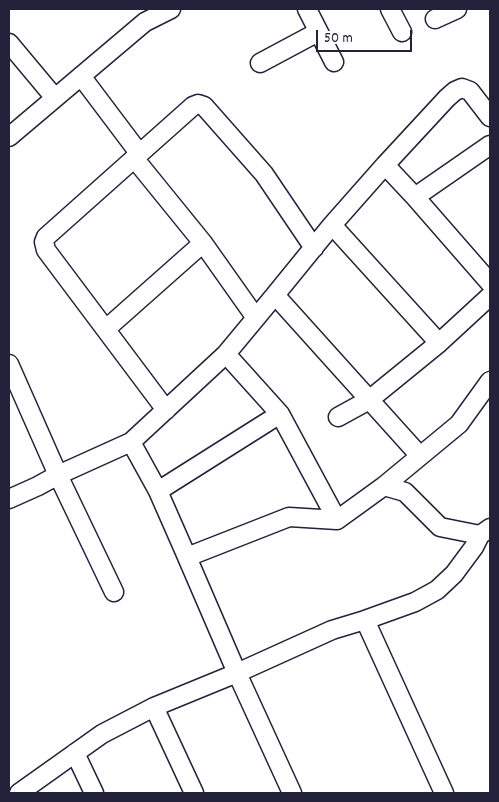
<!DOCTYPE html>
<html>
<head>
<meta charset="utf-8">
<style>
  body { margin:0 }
  #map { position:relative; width:499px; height:802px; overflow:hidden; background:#fff; font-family:Dekko,sans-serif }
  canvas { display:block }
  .frame { position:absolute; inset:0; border:10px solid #22223b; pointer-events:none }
  .scale { position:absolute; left:316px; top:30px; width:96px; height:22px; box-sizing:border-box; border:2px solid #22223b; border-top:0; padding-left:6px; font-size:15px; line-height:18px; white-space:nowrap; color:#22223b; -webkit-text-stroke:4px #fff; paint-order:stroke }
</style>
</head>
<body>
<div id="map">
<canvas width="499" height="802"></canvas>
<div class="frame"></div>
<div class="scale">50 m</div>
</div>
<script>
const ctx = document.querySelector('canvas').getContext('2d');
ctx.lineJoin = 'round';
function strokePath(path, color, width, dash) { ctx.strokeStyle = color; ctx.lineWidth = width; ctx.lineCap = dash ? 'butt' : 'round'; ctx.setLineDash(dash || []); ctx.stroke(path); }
const minor = new Path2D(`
  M307 9 334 62
  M390 9 402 32
  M435 19 457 9
  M9 43 55 98
  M260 63 318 32
  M81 76 139 153
  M9 137 145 22 171 9
  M490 145 415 197 490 283
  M134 158 203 243 256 318
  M385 165 447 98 455 91 462 88 470 91 490 117
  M332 225 439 343
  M275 295 332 225 385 165 415 197
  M106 329 203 243
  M226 354 275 295 420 456
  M9 364 58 475 114 592
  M166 410 46 250 44 242 46 237 193 106 198 104 204 106 264 174 314 248
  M338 417 369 400 439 343 490 296
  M384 486 405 492 440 527 480 535
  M158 491 280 414
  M9 499 38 486 58 475 131 442
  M187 557 158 491 131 442 226 354 280 414 337 520
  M365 620 444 793
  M154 707 194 793
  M75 753 94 793
  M19 793 102 734 154 707 237 673 332 630 365 620 415 602 437 590 454 574 474 547 480 535 490 528
  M292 793 237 673 187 557 289 517 337 520 384 486 459 424 490 381`);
strokePath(minor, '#22223b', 21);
strokePath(minor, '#fff', 18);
</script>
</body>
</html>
